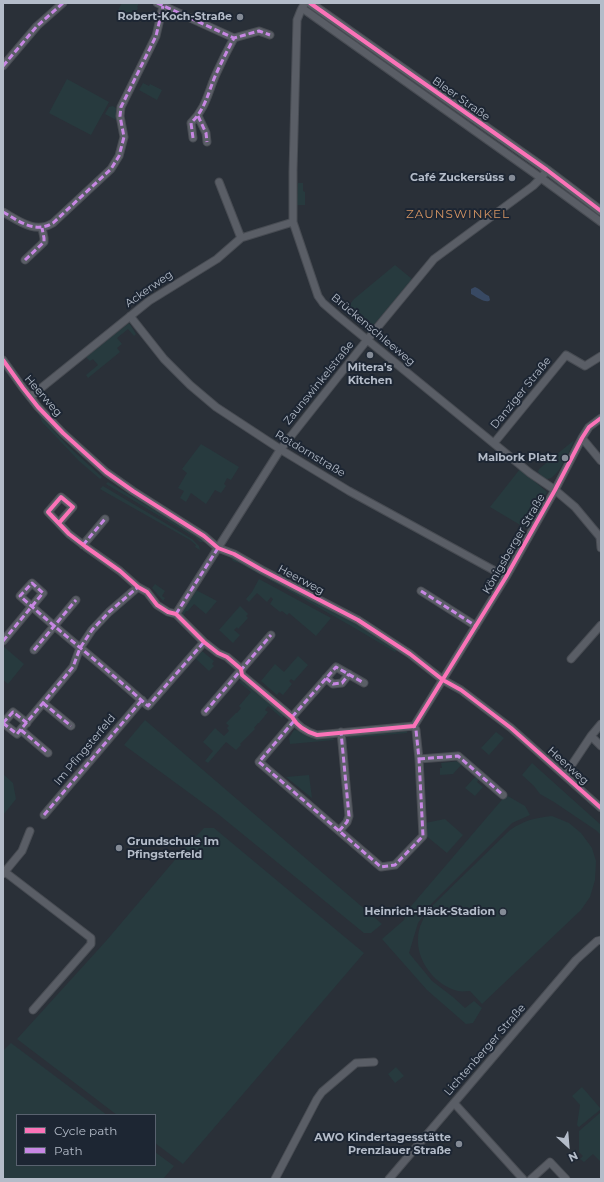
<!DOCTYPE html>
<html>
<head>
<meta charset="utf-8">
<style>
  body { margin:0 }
  #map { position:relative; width:604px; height:1182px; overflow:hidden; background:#2a3038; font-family:Montserrat,sans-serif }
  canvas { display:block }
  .frame { position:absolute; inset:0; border:4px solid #b4bcc9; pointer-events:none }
  .legend { position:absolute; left:16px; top:1114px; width:140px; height:52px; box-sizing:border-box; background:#1d2633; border:1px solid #59626f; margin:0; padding:5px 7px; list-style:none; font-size:12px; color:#b4bcc9 }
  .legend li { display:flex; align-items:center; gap:8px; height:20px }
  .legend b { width:20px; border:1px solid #59626f }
  .north { position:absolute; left:548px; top:1126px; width:40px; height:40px; -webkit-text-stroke:3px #1d2633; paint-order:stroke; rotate:154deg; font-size:11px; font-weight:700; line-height:16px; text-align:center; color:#b4bcc9 }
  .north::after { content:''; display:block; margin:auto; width:14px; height:18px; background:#b4bcc9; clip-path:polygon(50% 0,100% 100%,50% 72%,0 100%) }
</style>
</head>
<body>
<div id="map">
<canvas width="604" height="1182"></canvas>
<div class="frame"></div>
<ul class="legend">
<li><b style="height:5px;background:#fb73b8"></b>Cycle path</li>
<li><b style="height:5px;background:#c787e3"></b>Path</li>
</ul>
<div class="north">N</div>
</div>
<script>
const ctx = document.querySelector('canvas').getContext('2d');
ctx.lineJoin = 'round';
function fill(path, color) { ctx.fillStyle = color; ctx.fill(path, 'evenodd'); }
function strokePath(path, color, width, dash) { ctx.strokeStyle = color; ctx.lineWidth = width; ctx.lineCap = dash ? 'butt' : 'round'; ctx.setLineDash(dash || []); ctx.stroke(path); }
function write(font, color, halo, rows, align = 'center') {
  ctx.font = font + ' Montserrat,sans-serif'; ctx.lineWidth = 4; ctx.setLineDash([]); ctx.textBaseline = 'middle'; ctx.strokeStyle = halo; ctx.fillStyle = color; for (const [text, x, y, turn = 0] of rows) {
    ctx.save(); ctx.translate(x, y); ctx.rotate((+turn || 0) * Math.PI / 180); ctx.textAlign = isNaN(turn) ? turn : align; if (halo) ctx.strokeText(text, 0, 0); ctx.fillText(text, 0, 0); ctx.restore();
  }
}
const green = new Path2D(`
  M122 3H139L137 7 138 8 132 20 117 12Z
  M67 79 109 102 91 135 49 113Z
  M143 83 149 86 150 84 162 90 157 100 139 90Z
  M113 106 116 108V120L105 114 109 107Z
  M298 183H303V191L305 192V205H297Z
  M395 265 412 279 368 332 344 312 354 299Z
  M129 323 136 334 134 336 128 329 117 338 122 344 117 348 120 352 88 378 86 375 98 365 93 359 90 361 86 357Z
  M38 413 68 446 102 477 100 479 79 461 42 422Z
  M573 441H574C570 450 557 482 545 479 543 478 540 474 538 472L539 469Z
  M201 444 239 467 231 480 227 478 224 484 226 486 221 493 215 490 206 504 191 493 186 502 180 498 184 491 178 488 187 473 182 469Z
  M520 469 547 492 527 529 490 507Z
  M108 482 200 537 204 542H200L196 538 106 484Z
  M103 486 192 539 199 546 200 550 195 547 196 545 190 540 100 489Z
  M230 557 234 558C290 586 345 616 398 649L395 652C344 621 291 592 239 563L233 561Z
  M259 579 331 618 316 636 289 613 287 615 282 611 280 612 270 604 273 599 271 597 267 602 257 593 249 602 246 599 252 592Z
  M155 584 165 591 162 596 165 598 163 601 152 588Z
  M194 589 217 601 206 614 194 604 188 611H186L183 616 181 612Z
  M240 606 248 614 246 616 248 618 238 629 237 627 234 630 240 635 233 643 219 630Z
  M3 646 24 664 8 684 3 680Z
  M202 651 214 661 212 664 214 666 209 671 195 658Z
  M298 656 308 665 294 681 291 679 289 681 292 684 283 695 279 692 277 695 261 681 275 664 284 672Z
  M241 680 263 698 265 696 285 714 282 718 268 706 265 710 268 712 259 723H258L254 728 255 729 240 744 241 745 236 750 226 742 208 763 205 761 213 751 203 742 215 728 224 736 229 731 227 728 229 726 226 723 236 713H237L241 708 239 706 251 692 239 682Z
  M145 720 382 924 371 933H364L218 814 124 745Z
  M294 730C302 730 305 736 313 737 319 738 327 736 333 736L334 740 290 744 289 738Z
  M407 730V733L350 738V734Z
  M496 732 504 738 489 755 481 748Z
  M459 761 462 764 453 774 440 775V768H442L441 763Z
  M532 763 601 825V835L597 831 554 802 540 794 534 786 522 775Z
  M3 774 13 783 16 799 4 814H3Z
  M309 775 312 798 286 777Z
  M476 776 479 779 477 782 483 787 475 796 465 788Z
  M506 795 525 806 530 815 512 823 432 903 418 923 409 953 432 981 453 997 465 1008 474 1001 482 1008 473 1023 466 1024 427 990 382 939 404 920 406 912Z
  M552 816 569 823 581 833 592 848 596 861 595 880 590 897 581 910 482 1004 470 991C466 991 462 992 458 991 436 986 417 962 418 939 418 927 424 917 430 908L510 830C525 820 534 818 552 816Z
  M445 819 463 835 447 853 424 834 425 823Z
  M204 828H214L364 953 183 1164 155 1143V1115H117L17 1039 106 941 185 848Z
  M11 1043 107 1115H17V1165H155V1152L174 1166 163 1179H3V1051Z
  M396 1067 404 1076 395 1083 388 1074Z
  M582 1087 601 1109 579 1127 577 1125 580 1105 572 1096Z
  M601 1112V1162L593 1154 584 1162 580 1159 583 1156 579 1152V1131Z`);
const water = new Path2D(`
  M475 287C481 289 483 294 489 296L490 300 489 301C483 302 481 299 476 297 475 296 473 295 471 294V289Z`);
const minor = new Path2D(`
  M157 3 234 38
  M305 3 301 10 297 20 293 171V222L318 296 323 303 338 316 530 473 555 490 575 507 600 537 601 548
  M302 8 541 178 601 222
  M3 66 37 26 63 3
  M198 116 206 133 207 142
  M193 138 191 123C207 107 208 91 217 72 222 61 228 49 234 38L259 31 270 35
  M219 182 241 238
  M3 212C19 221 35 234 53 223L111 169 119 156 124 137 120 116 121 107 156 36 163 6
  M25 260 44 242V238L42 228
  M130 316 164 359 190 385 216 407 283 451 349 491 506 577
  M3 360 23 388 38 407 63 433 106 472 133 491 204 536 218 548 234 554 262 570 358 620 410 654 443 680 461 690 511 728 601 808
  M30 397 149 301 217 259 241 238 293 222
  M582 438 601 461
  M494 443 566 355 585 366 601 356
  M59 523 73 507 61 497 48 512 69 534 86 547 120 571 138 587 147 592 157 605 168 612 176 614 204 642 218 653 227 657 241 669 242 675 292 717C297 726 307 732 317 735L414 726 506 577 555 490 582 438 589 427 601 418
  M83 545 105 519
  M421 591 476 626
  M176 614 280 450 367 340 434 259 533 186 541 178 547 170
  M3 641 43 593 32 583 20 596C62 634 106 668 148 706L204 642
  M34 650 76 600
  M571 659 601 625
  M326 678 333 684 342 683 349 674
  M43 703 71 726
  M205 712 271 635
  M292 717 336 667 364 683
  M294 721 259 762 381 867 395 865 423 836 419 759 416 730 414 726
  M3 723 17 734 73 667 80 648 92 630 109 612 138 587
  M3 723 13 712 27 723
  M21 730 48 753
  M591 736 601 746
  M419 759 458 756 503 795
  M565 775 591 736 601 724
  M44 815 142 700
  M339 831 347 822 349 816 341 732
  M5 872 91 938V944L33 1010
  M3 874 22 851 30 831
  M454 1103 523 1179
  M275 1179 317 1099 322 1092 356 1063 374 1062
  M389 1179 576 960 597 941 601 940
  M531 1179 550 1162 566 1179`);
const tertiary = new Path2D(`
  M310 3 547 170 601 211`);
const quiet = new Path2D(`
  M157 3 234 38
  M3 66 37 26 63 3
  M198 116 206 133 207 142
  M193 138 191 123C207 107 208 91 217 72 222 61 228 49 234 38L259 31 270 35
  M3 212C19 221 35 234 53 223L111 169 119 156 124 137 120 116 121 107 156 36 163 6
  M25 260 44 242V238L42 228
  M83 545 105 519
  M421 591 476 626
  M176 614 218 548
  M3 641 43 593 32 583 20 596C62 634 106 668 148 706L204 642
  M34 650 76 600
  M326 678 333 684 342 683 349 674
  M43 703 71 726
  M205 712 271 635
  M292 717 336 667 364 683
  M294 721 259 762 381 867 395 865 423 836 419 759 416 730 414 726
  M3 723 17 734 73 667 80 648 92 630 109 612 138 587
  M3 723 13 712 27 723
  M21 730 48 753
  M419 759 458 756 503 795
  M44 815 142 700
  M339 831 347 822 349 816 341 732`);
const cycleway = new Path2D(`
  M310 3 547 170 601 211
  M3 360 23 388 38 407 63 433 106 472 133 491 204 536 218 548 234 554 262 570 358 620 410 654 443 680 461 690 511 728 601 808
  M59 523 73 507 61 497 48 512 69 534 86 547 120 571 138 587 147 592 157 605 168 612 176 614 204 642 218 653 227 657 241 669 242 675 292 717C297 726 307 732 317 735L414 726 506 577 555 490 582 438 589 427 601 418`);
const markers = [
  [240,17,4,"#848b96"],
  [512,178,4,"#848b96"],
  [370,355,4,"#848b96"],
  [565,458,4,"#848b96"],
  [119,848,4,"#848b96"],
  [503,912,4,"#848b96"],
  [459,1144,4,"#848b96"]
];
const poiNames = [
  ["Robert-Koch-Straße",232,17],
  ["Café Zuckersüss",504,178],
  ["Mitera's",370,368,"center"],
  ["Kitchen",370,381,"center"],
  ["Malbork Platz",557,458],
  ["Grundschule Im",127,842,"left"],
  ["Pfingsterfeld",127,855,"left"],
  ["Heinrich-Häck-Stadion",495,912],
  ["AWO Kindertagesstätte",451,1138],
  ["Prenzlauer Straße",451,1151]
];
const streetNames = [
  ["Bleer Straße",461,99,35],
  ["Ackerweg",149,289,-35],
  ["Brückenschleeweg",373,330,40],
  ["Zaunswinkelstraße",319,383,-51],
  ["Danziger Straße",521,393,-51],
  ["Heerweg",43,396,49],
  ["Rotdornstraße",310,454,31],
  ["Königsberger Straße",514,544,-60],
  ["Heerweg",301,580,28],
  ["Im Pfingsterfeld",85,750,-50],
  ["Heerweg",568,766,42],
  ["Lichtenberger Straße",485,1050,-49]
];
const neighbourhoodNames = [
  ["ZAUNSWINKEL",458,214]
];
fill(green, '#273a3e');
fill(water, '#384963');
strokePath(minor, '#484c53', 9);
strokePath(tertiary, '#484c53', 10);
strokePath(minor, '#5a5e66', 7);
strokePath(tertiary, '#5a5e66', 8);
strokePath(quiet, '#c787e3', 3, [6, 3]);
strokePath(cycleway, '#fb73b8', 4);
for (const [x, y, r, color] of markers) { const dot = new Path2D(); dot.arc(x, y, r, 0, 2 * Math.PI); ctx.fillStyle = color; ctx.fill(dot); strokePath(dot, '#1d2633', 1.5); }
write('bold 11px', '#b4bcc9', '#1d2633', poiNames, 'right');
write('11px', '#b4bcc9', '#1d2633', streetNames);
ctx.letterSpacing = '1px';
write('12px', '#d59563', '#1d2633', neighbourhoodNames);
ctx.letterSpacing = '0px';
</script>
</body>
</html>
